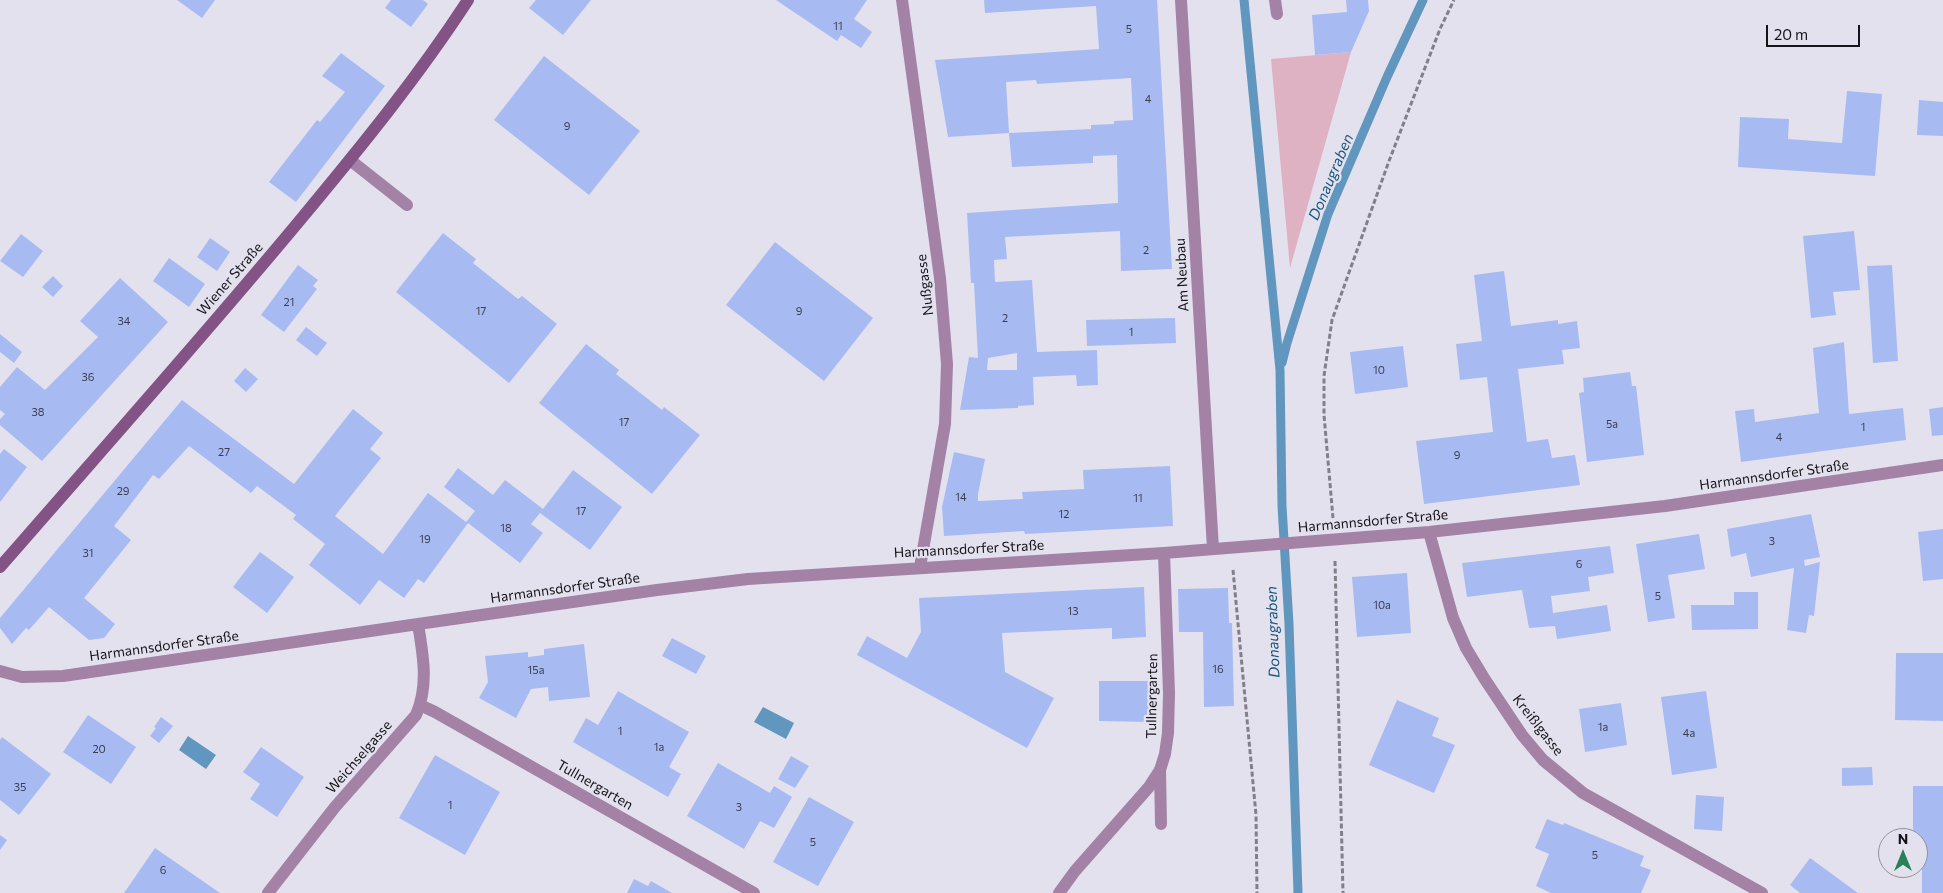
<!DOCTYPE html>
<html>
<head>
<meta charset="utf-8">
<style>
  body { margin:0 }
  #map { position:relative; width:1943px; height:893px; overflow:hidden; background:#e4e1ee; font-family:Commissioner,sans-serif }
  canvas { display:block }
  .north { position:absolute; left:1878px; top:828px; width:50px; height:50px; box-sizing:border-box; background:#e4e1ee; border:1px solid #918f99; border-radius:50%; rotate:0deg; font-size:14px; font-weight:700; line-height:20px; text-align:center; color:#151419 }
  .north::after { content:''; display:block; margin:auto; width:18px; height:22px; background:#298257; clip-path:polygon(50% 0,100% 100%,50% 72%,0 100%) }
  .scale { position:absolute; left:1766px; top:25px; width:94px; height:22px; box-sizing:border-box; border:2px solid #151419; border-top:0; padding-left:6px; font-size:15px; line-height:18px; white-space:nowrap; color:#151419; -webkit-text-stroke:4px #e4e1ee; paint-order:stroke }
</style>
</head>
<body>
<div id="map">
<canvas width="1943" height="893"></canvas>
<div class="north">N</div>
<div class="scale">20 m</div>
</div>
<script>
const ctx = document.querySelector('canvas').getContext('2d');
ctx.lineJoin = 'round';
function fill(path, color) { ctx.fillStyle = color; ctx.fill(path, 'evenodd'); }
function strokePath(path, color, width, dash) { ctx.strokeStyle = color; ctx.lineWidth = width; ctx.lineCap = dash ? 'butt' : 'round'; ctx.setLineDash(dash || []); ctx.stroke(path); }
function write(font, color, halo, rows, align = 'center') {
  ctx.font = font + ' Commissioner,sans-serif'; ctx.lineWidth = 4.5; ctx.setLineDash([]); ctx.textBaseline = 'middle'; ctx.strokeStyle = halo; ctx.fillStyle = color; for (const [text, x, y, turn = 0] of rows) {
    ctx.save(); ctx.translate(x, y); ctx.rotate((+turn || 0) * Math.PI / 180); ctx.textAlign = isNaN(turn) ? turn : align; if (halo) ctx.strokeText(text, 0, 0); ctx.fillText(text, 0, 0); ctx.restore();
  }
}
const green = new Path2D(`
  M1351 52 1290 268 1271 59Z`);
const water = new Path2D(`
  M763 707 794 723 786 739 754 722Z
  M188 736 216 755 206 769 179 750Z`);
const stream = new Path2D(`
  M1244 0 1280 370 1282 506 1289 624 1298 893
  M1282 363 1287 343 1328 214 1387 77 1423 0`);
const building = new Path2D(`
  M177 0H215L202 18Z
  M391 0H423L428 4 411 27 385 8Z
  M536 0H591L563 35 529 8Z
  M776 0H867L854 19 872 32 861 48 841 35 837 41Z
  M984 0H1157L1172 269 1121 271 1120 231 1005 237 1007 259 994 260 995 282 1032 280 1037 352 1097 350 1098 385 1077 386 1076 375 1033 377 1034 405 1018 406V408L960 410 969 357 978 358 974 283H971L967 213 1118 203 1117 155 1093 156V163L1012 167 1009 133 1091 129V125L1114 124V121L1133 120 1131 78 1037 84 1036 80 1006 82 1009 133 948 137 935 60 1099 49 1096 6 985 13ZM1017 353V370H987L988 358Z
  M1346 0H1368L1369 11 1351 52 1315 55 1312 15 1347 12Z
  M341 53 385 86 296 202 269 182 317 120 320 122 345 92 322 76Z
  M544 56 640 131 589 195 494 120Z
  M1847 91 1882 94 1875 176 1738 167 1740 117 1789 119 1788 139 1842 143Z
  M1919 100 1943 102V136L1917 135Z
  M1854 231 1860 290 1833 292 1836 315 1811 318 1803 236Z
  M443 233 476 259 473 263 518 299 522 296 557 324 509 383 396 292Z
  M21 234 43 251 23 277 0 261Z
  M210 238 230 252 217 271 197 257Z
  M775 242 873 318 824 381 726 305Z
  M169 258 205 284 189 307 153 281Z
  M298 265 318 280 313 286 317 289 284 332 261 315Z
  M1892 265 1898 361 1873 363 1867 266Z
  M1504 271 1511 326 1558 320V324L1577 321 1580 348 1562 350 1564 364 1518 369 1527 442 1548 439 1552 458 1575 455 1580 485 1424 504 1416 441 1493 432 1487 377 1460 380 1456 344 1482 341 1474 275Z
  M53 276 63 286 53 297 42 287Z
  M120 278 168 322 42 461 0 425V419L5 414 0 410V387L17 367 45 390 98 337 80 321Z
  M1175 318 1176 343 1087 346 1086 320Z
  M306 327 327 343 317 356 296 340Z
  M0 334 22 352 14 363 0 352Z
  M1844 342 1849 414 1903 408 1906 440 1741 462 1735 411 1754 409 1755 422 1819 413 1813 348Z
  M586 344 619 370 616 374 662 410 664 407 700 435 652 494 539 403Z
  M1403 346 1408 387 1355 394 1350 352Z
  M245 368 258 379 246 392 234 381Z
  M1630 372 1632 386H1636L1644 455 1587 462 1579 393 1584 392 1583 378Z
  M182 400 294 484 353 409 383 433 370 449 381 458 335 516 383 554 428 493 466 522 475 511 444 487 458 468 493 495 505 480 543 509 573 470 622 507 590 550 540 513 531 524 543 533 520 563 468 523 424 583 418 579 404 598 379 580 360 605 309 565 325 544 293 519 296 515 257 486 251 493 189 446 159 479 153 475 114 526 131 540 84 598 115 624 104 638 89 640 49 607 29 630 26 628 12 644 0 628V618Z
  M1943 407V435L1932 436 1929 409Z
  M4 449 27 467 0 502V454Z
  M954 452 985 459 978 494V501L1023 499 1022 492 1084 489 1083 470 1170 466 1173 526 1025 534 1024 531 944 536 942 507Z
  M1811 514 1820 557 1804 560 1805 566 1820 562 1814 616 1809 615 1806 633 1787 630 1794 568 1751 577 1746 553 1731 557 1727 529Z
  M1943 529V579L1923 581 1918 532Z
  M1699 534 1705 569 1668 575 1675 618 1648 622 1636 544Z
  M1610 546 1614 573 1588 577 1590 591 1551 596 1553 613 1607 605 1611 631 1557 639 1555 626 1529 628 1522 590 1467 597 1462 563Z
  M260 552 294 577 267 613 233 587Z
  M1407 573 1411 633 1357 637 1352 577Z
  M1144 587 1146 637 1112 639V628L1002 633 1005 672 1054 698 1027 748 857 655 867 636 907 658 921 632 919 598Z
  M1228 588 1229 623H1232L1234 706 1204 707 1203 632H1179L1178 589Z
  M1734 592H1758V629L1692 630 1691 605H1734Z
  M672 638 706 656 696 674 662 656Z
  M584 644 590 697 549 701 548 687 531 689 516 718 479 698 488 682 485 656 528 652V657L544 655V649Z
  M1896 653H1943V721L1895 720Z
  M1099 681H1151V722L1099 721Z
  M618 691 689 732 669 767 681 774 668 797 573 742 586 718 598 725Z
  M1706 691 1717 768 1672 775 1661 697Z
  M1397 700 1439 718 1432 736 1455 745 1434 793 1369 765Z
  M1621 703 1627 745 1585 752 1579 709Z
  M88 715 136 747 111 784 63 752Z
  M161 717 173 726 159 743 150 736 156 728 154 727Z
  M2 737 51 774 19 815 0 800V740Z
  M261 747 304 777 277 817 250 799 260 784 243 772Z
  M435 755 500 792 465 855 399 818Z
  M791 756 809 766 795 788 778 779Z
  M718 763 770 793 774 786 792 797 774 828 760 821 744 849 687 816Z
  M1872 767 1873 785 1842 786V768Z
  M1913 786H1943V893H1922V848L1918 847V838H1913Z
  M1696 795 1724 797 1722 831 1694 829Z
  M809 797 854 822 818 886 773 862Z
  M1547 819 1563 825 1564 823 1644 856 1640 866 1651 870 1641 893H1551L1536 886 1549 854 1535 848Z
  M0 835 7 840 0 850Z
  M155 848 220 893H124Z
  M1810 858 1858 893H1800L1790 885Z
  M634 879 648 886 651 881 672 893H627Z`);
const path = new Path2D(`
  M1333 518 1324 415V376L1332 320 1389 161 1440 29 1454 0
  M1335 561 1343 893
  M1233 570 1256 815 1257 893`);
const lane = new Path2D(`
  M350 160 407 205
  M1160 770 1161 824`);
const street = new Path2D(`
  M902 0 940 278 947 364 945 424 920 567
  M1181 0 1213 549
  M1275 0 1277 14
  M1429 532 1453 618 1466 648 1484 678 1522 735 1543 760 1583 793 1762 893
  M0 671 22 677 63 676 418 624 657 590 748 579 1164 553 1429 532 1665 506 1943 465
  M420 705 435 712 754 893
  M268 893 335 807 416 715C429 685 423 655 418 624
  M1059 893 1075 871 1149 787 1160 770 1165 754 1168 733 1169 693 1164 553`);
const secondary = new Path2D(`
  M0 567C101 451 203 337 301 219 360 148 418 77 468 0`);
const numberNames = [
  ["11",838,26],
  ["5",1129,29],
  ["4",1148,99],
  ["9",567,126],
  ["2",1146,250],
  ["21",289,302],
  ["17",481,311],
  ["9",799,311],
  ["2",1005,318],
  ["34",124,321],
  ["1",1131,332],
  ["10",1379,370],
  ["36",88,377],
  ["38",38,412],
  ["17",624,422],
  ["5a",1612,424],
  ["1",1863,427],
  ["4",1779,437],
  ["27",224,452],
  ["9",1457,455],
  ["29",123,491],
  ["14",961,497],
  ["11",1138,498],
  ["17",581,511],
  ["12",1064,514],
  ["18",506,528],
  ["19",425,539],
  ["3",1772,541],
  ["31",88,553],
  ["6",1579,564],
  ["5",1658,596],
  ["10a",1382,605],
  ["13",1073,611],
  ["16",1218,669],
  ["15a",536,670],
  ["1a",1603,727],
  ["1",620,731],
  ["4a",1689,733],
  ["1a",659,747],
  ["20",99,749],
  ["35",20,787],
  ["1",450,805],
  ["3",739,807],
  ["5",813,842],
  ["5",1595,855],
  ["6",163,870]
];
const streetNames = [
  ["Am Neubau",1182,275,-93],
  ["Wiener Straße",230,279,-49],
  ["Nußgasse",925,285,-97],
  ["Harmannsdorfer Straße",1774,475,-8],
  ["Harmannsdorfer Straße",1373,521,-5],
  ["Harmannsdorfer Straße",969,549,-3],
  ["Harmannsdorfer Straße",565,588,-8],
  ["Harmannsdorfer Straße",164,646,-8],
  ["Tullnergarten",1152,696,-89],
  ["Kreißlgasse",1538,725,52],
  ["Weichselgasse",359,757,-49],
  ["Tullnergarten",595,785,30]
];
const waterNames = [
  ["Donaugraben",1331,177,-67],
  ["Donaugraben",1273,632,-92]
];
fill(green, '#deb1c3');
fill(water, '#6197be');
strokePath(stream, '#6197be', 9);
fill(building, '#a7bbf2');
strokePath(path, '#817f88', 3, [5, 2.5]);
strokePath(lane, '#a382a5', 12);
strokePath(street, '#a382a5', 12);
strokePath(secondary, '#835386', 12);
write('11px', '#3a3e4f', null, numberNames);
write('14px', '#151419', '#e4e1ee', streetNames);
write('italic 15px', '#18567d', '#e4e1ee', waterNames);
</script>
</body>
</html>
